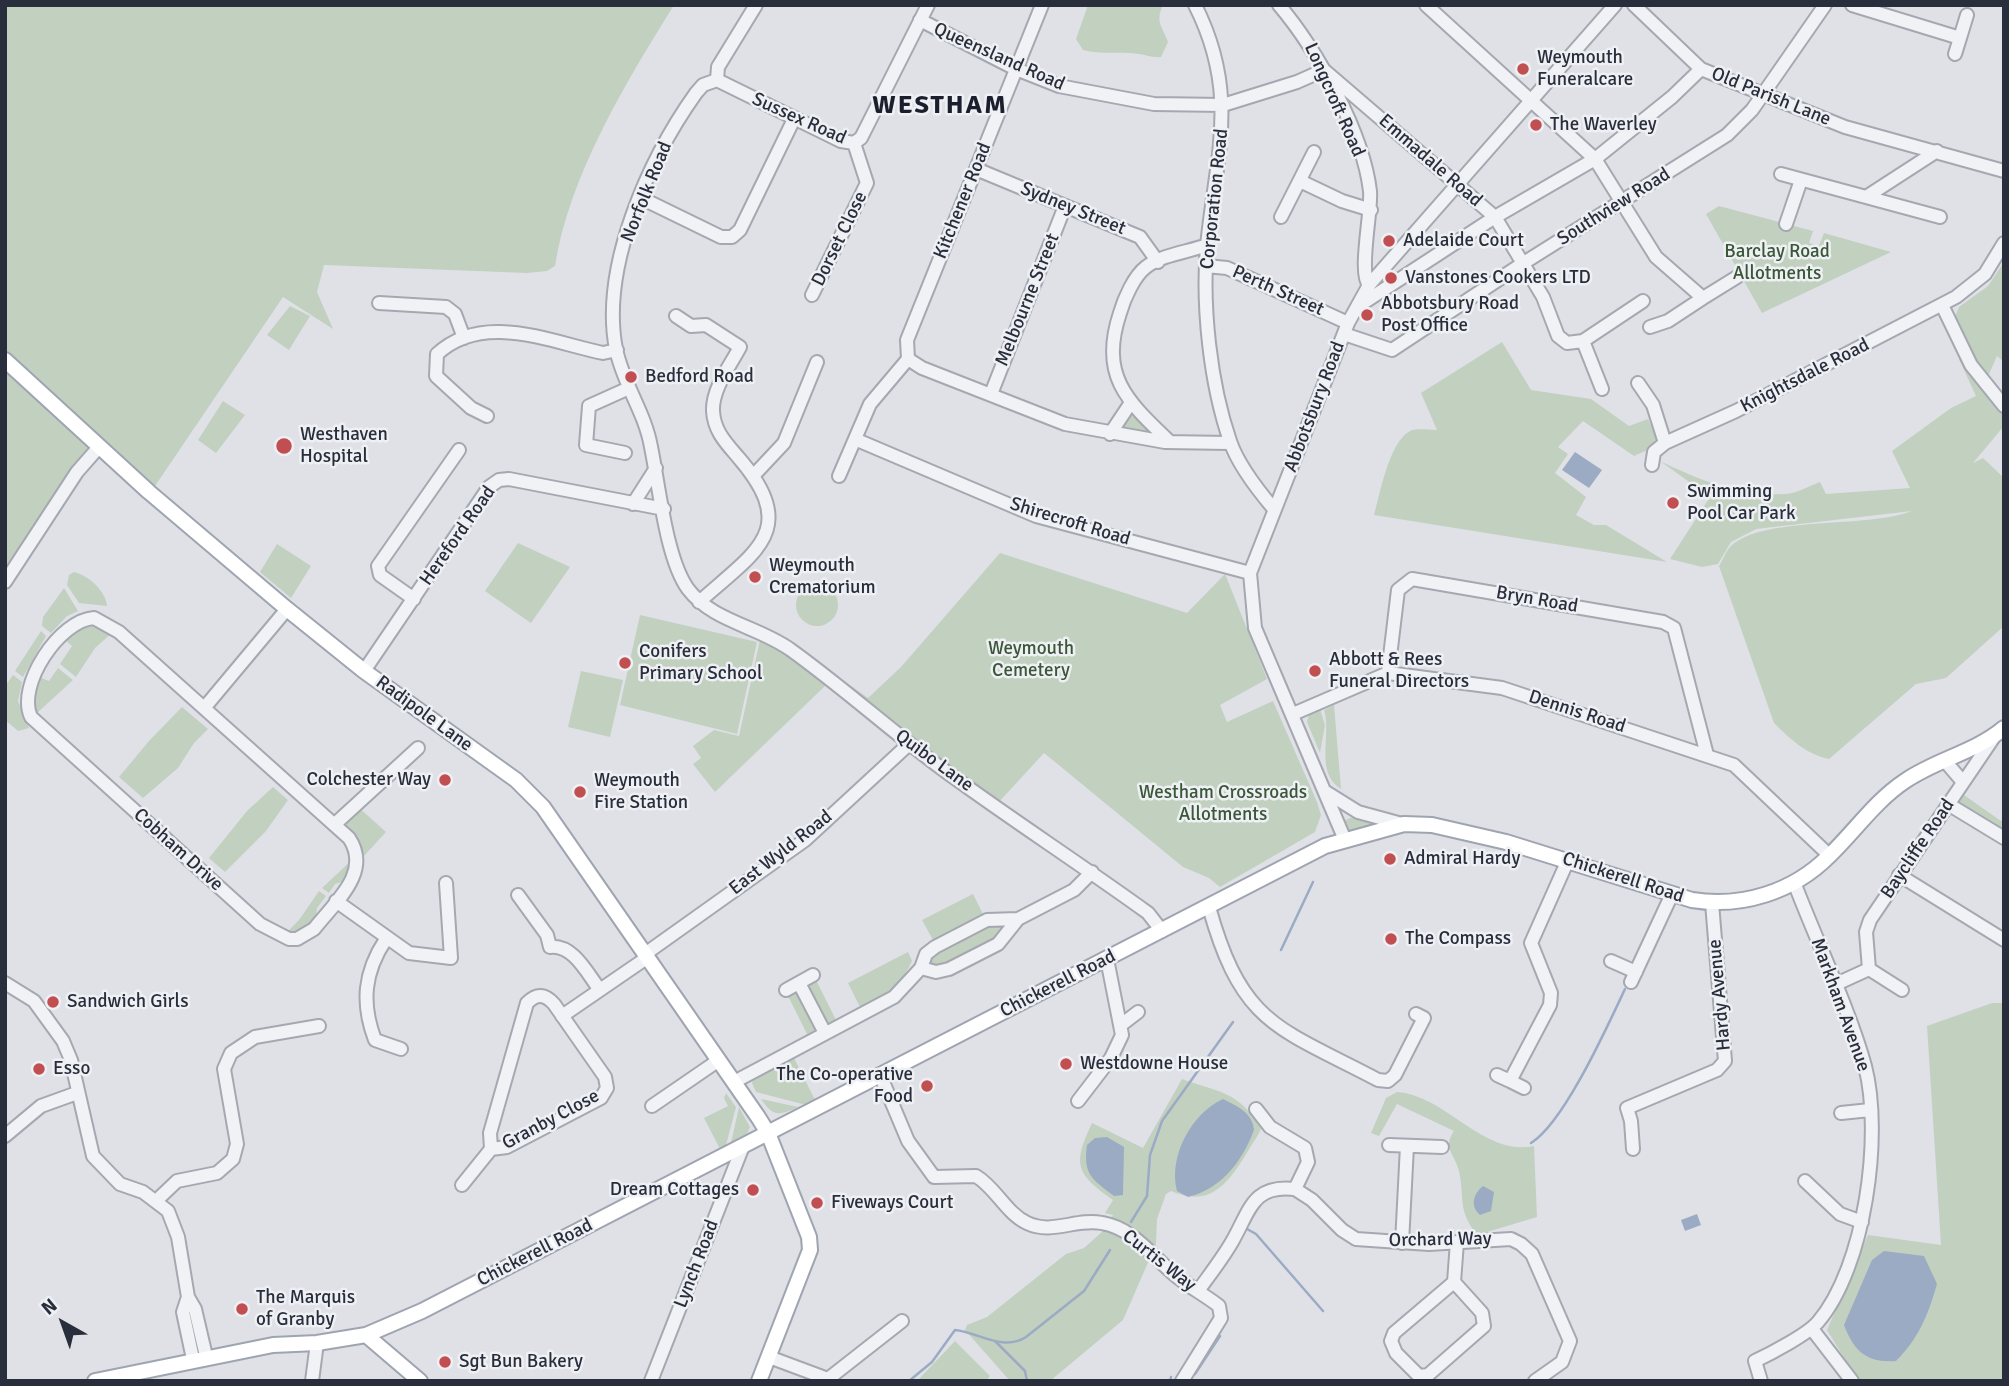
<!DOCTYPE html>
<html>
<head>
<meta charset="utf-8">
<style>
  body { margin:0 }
  #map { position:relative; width:2009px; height:1386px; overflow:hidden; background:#dfe1e7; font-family:Signika,sans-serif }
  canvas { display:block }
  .frame { position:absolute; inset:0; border:7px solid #292e3c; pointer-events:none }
  .north { position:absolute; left:28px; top:1288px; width:70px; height:70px; -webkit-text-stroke:5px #eef0f4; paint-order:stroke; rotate:320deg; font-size:19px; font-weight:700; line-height:28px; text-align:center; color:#292e3c }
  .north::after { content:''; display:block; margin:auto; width:24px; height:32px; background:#292e3c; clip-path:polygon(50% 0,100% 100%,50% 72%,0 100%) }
</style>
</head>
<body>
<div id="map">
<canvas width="2009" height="1386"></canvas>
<div class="frame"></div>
<div class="north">N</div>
</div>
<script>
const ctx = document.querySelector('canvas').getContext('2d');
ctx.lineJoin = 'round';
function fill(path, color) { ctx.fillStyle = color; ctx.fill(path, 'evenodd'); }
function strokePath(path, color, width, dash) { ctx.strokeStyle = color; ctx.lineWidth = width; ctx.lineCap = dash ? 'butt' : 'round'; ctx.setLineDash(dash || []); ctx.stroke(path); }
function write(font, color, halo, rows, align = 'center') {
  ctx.font = font + ' Signika,sans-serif'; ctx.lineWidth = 5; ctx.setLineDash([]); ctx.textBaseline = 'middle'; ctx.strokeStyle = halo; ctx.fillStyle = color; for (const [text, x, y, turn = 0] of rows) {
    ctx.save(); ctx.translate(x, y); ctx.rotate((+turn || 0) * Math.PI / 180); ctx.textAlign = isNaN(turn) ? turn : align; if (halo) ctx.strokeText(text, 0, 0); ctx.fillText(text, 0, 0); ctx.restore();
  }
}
const green = new Path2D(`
  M5 5H674C626 82 569 176 555 266L547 271 527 273 324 265 317 292 333 329 283 297 153 489 102 442 83 454 70 470 5 571Z
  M1088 5H1163C1155 22 1162 26 1168 42L1161 57C1152 58 1147 55 1139 54 1119 51 1102 55 1083 50L1076 39Z
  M1719 206 1813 231 1809 243 1819 246 1824 233 1891 252 1762 313 1706 214Z
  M2004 262V362L1997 356 1982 390 2004 413V426L1973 463 1983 458 2004 478V626L1946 678 1916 684 1829 759C1806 754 1790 739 1774 723L1719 566C1723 560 1726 551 1730 547 1762 515 1866 529 1912 511L1756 529 1731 542 1718 564 1702 567 1670 559 1710 497 1660 461C1699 480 1740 497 1784 494 1796 494 1809 486 1820 482L1826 494 1910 488 1892 451 1951 408 1976 396 1959 359 1963 330 1955 317 1959 307 1988 286Z
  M290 306 310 316 289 350 267 335Z
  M1502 342 1531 390 1591 399 1629 426 1648 419 1657 438 1650 449 1634 456 1583 421 1558 447 1568 454 1555 473 1586 497 1576 515 1594 525H1606L1667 562 1374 515C1380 494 1389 442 1410 431 1417 428 1429 430 1437 430L1421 393Z
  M223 401 245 415 216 453 198 440Z
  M1126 410 1152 432 1153 436 1114 435Z
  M518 543 570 567 531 623 485 591Z
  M277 544 311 566 291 598 260 572Z
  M1000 553 1187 613 1225 574 1267 679 1220 705 1227 722 1273 701 1317 802 1321 815 1315 832 1220 887 1209 878 1183 867 1044 753 998 803 816 661 868 698 901 667Z
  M74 572C88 575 106 591 107 606L79 603 67 585 69 575Z
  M796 605a21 21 0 1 1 42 0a21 21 0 1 1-42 0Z
  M64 588 78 611 67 616 51 633 42 626 43 617Z
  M640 615 757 642 737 734 620 705Z
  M92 622 112 633 95 648 76 677 60 664 72 646 63 638Z
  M41 631 46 636 23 677 15 671Z
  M760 640 787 654 826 685 715 792 693 764 701 758 693 746 714 730 739 736Z
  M58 668 73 680 37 713 31 705 39 677 49 681Z
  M581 671 623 680 610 737 568 727Z
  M13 675 22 682 18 701 29 728 18 731 5 720V686Z
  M1334 705 1341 789C1314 772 1332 735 1324 710Z
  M182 707 208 729 194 743 178 768 143 798 119 777 149 741Z
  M1320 709 1325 725 1320 753 1307 722 1309 714Z
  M273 787 288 800 266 831 225 872 209 858 247 811Z
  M1964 795 2001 821 2004 818V833L1958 804Z
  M357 806 386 832 364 856 358 840 344 822Z
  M1358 815 1377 822 1376 824 1348 831 1343 821Z
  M354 858 344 881 335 884 329 893 322 888Z
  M319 891 326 896 317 908 315 922 295 934H285L299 920Z
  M973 894 983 914 933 940 922 920Z
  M1003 923 1005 927 1002 936 940 967 930 965 929 957 987 924Z
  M908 952 912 961C900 987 885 995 860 1007L848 983Z
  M814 976 836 1020 827 1025 805 985Z
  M795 988 818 1026 816 1030 807 1034 786 992Z
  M1992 1003H2004V1381H1858L1827 1330 1868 1235 1941 1245 1927 1026Z
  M793 1056 815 1100 806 1105 756 1092 752 1083 755 1075Z
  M1182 1079C1220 1093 1238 1090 1261 1129L1258 1135C1235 1170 1219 1212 1171 1191L1166 1194 1157 1219 1156 1244 1123 1320 1050 1381H1010L965 1330 967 1325 987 1317 1066 1254 1084 1248 1103 1231 1113 1215 1105 1213 1113 1200C1076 1174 1072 1165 1092 1123L1143 1148Z
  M1397 1092C1446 1095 1483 1157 1534 1146L1537 1217 1477 1235C1457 1209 1465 1199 1459 1171 1455 1154 1442 1148 1454 1131L1397 1104 1379 1136 1371 1133 1386 1098Z
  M726 1093 736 1107 726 1145 720 1149 704 1118 728 1106 724 1098Z
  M761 1099 798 1107C779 1116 773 1117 761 1099Z
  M739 1107 750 1127 746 1136 731 1143Z
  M955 1341 990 1376 986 1381H917Z`);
const water = new Path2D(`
  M1575 452 1602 470 1589 488 1562 470Z
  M1223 1099C1237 1106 1253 1113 1254 1130 1242 1162 1221 1189 1188 1197L1177 1191C1168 1156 1192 1113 1223 1099Z
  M1107 1137 1124 1147 1123 1195 1114 1196C1092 1179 1083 1175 1087 1145L1095 1138Z
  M1483 1186 1494 1192 1491 1211 1480 1215C1470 1206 1473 1194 1483 1186Z
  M1697 1214 1701 1225 1685 1231 1681 1220Z
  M1884 1251 1924 1256 1937 1284C1928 1315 1919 1338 1896 1361 1866 1363 1854 1351 1844 1325L1872 1260Z`);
const stream = new Path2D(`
  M1281 950 1313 882
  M1531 1143C1564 1123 1608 1025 1625 989
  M1131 1222 1147 1196 1150 1155 1162 1121 1233 1022
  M1247 1229 1256 1234 1323 1311
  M995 1341 1025 1371 1027 1381
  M1195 1374 1220 1336
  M909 1381 932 1362 955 1330C978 1332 1003 1352 1026 1337L1084 1291 1110 1250
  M1170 1381 1171 1377`);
const minor = new Path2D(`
  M1195 5C1240 94 1216 155 1207 246 1202 306 1210 383 1230 441 1238 465 1257 489 1273 508
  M1279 5C1317 50 1363 132 1370 191 1372 212 1358 273 1369 285
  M1426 5 1595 159 1656 257 1703 298 1737 277
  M1634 5 1701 69 1845 127 2004 171
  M1852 5 1960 38 1967 15
  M920 20 1016 69 1059 86 1154 104 1223 105 1297 82 1324 70 1495 217 1543 297 1558 336 1567 343 1583 341 1643 301
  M1955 54 1960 38
  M717 80 703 85 696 93C649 159 600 267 616 349 623 384 645 412 651 447 659 485 666 559 688 589 713 622 758 626 791 650 841 686 888 728 937 765 1006 816 1079 863 1148 913L1162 931
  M717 80 841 141 854 143
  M717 80 718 67 756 5
  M854 143 861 138 928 5
  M976 169 1140 237 1158 262
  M1781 174 1940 217
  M1300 181 1342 201 1371 210
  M1866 197 1937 151
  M641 198 721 237H732L740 230 794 119
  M1281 217 1314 152
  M1786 224 1801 180
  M1206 266 1227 268 1348 323
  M812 295 867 183 854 143
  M379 303 446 307 455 314 464 338
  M1942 305 1971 365 2004 406
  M1357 307 1495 217 1595 159 1672 97 1701 69
  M676 316 691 326 706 325 740 347C730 366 712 389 713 411 714 431 726 443 738 457 801 530 756 551 699 602
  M1650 327 1668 321 1703 298
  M1344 334 1392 350 1522 264 1727 135 1752 110 1825 5
  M1583 341 1602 389
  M908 359 907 340 1042 5
  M908 359 922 368 1065 424 1165 442 1230 443
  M1638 383 1653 405 1665 443
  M991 394 1065 206
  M487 416 471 408 436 376 437 354C483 311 550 342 603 353L617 350
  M1110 434 1130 404
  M857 440 1036 516 1250 573
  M1170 442C1127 401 1099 376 1120 313 1124 299 1134 276 1146 267 1163 254 1189 252 1207 245
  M625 453 586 445 589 406 629 388
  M1652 465 1654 452 1665 443 1736 411 1956 297 1985 274 2004 243
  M754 475 784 443 817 362
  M839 476 870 404 908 359
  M633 504 656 468
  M5 582 77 472 99 447
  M414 599 380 575 378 566 459 450
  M94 618 119 632 349 838C372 872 336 901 314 929L297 939H289L260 924 31 717C16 685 60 620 94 618Z
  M364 671 489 487 499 480 509 479 664 509
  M1388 673 1398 590 1412 579 1663 622 1674 628 1707 755
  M205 707 287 609
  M1293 714 1388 673 1502 688 1734 765 1830 856
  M1945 761 1963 782
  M1326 792 1358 812 1402 824
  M1948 804 2004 838
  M335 824 418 748
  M1345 840 1255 628 1250 573 1348 323 1369 285 1615 5
  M1899 875 2004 940
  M518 895 547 935 550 947C573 944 587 973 600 990
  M336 901 409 953 451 958 446 883
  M1209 907C1242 1025 1277 1027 1378 1080L1388 1081 1395 1075 1424 1018 1416 1014
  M386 939C364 972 361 1003 375 1040L401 1049
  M645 954 805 840 909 744
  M1611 961 1636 972
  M921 968 936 972 949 969 998 944 1018 919 1074 890 1092 872
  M1869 969 1866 932 1870 920 1994 737
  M1631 982 1672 894
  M5 983 34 1001 63 1041 71 1060 93 1156 120 1184 143 1192 168 1211 178 1237 188 1297 195 1309 206 1356
  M799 983 825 1033
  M1834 985 1869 969 1902 990
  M786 990 813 975
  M562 1016 648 957
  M1121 1025 1138 1012
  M1497 1075 1510 1081 1550 1005 1551 993 1531 943 1568 860
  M881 1077 908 1141 934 1177 976 1176C996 1188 1006 1213 1027 1223 1052 1235 1076 1218 1102 1223 1133 1228 1152 1256 1175 1275 1189 1287 1205 1295 1219 1306L1221 1318 1182 1381
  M1510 1081 1524 1088
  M734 1082 894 997 921 968 926 954 935 947 987 920 1018 919
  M1078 1101 1111 1058 1122 1035 1107 959
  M652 1106 719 1060
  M1841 1113 1870 1110
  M5 1136 41 1106 77 1093
  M1389 1145 1442 1147
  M1633 1149 1631 1121 1627 1108 1717 1070 1725 1061 1712 903
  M1805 1181 1840 1214 1862 1222
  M462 1185 491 1149 490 1133 527 1003C537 993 545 994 554 1004L605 1077 607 1088 601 1098 507 1147 491 1149
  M1295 1189 1312 1200 1342 1230 1356 1239 1429 1244 1511 1239 1521 1244 1532 1254 1570 1341 1562 1362 1535 1381
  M157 1200 177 1181 217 1173 233 1159 237 1144 224 1069 231 1053 255 1037 319 1026
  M1402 1243 1407 1146
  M1454 1282 1482 1313 1484 1326 1428 1375 1419 1376 1396 1353 1391 1341 1394 1333 1454 1282 1457 1242
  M1198 1291C1210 1274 1223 1258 1233 1240 1250 1210 1253 1184 1295 1189L1308 1162 1305 1148 1270 1127 1256 1109
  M188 1297 183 1312 193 1359
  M1812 1329 1852 1381
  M769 1357 828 1379 902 1321
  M312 1381 317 1343
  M651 1381 743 1146
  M1761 1381 1755 1361C1770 1354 1808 1334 1818 1322 1865 1267 1883 1135 1865 1066 1849 1008 1816 940 1794 882`);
const major = new Path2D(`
  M5 360 149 492 287 609 364 671 516 780 543 807 758 1117 768 1133 809 1237 810 1250 759 1381
  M366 1335 420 1381
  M95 1381 273 1345 317 1343 366 1335 422 1311 1325 846 1404 824 1432 825 1506 842 1692 900C1742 908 1793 892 1829 856 1855 831 1875 801 1905 781 1937 759 1974 753 2004 728`);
const markers = [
  [1523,69,7,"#c14e51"],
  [1536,125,7,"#c14e51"],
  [1389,241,7,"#c14e51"],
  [1391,278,7,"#c14e51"],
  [1367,315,7,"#c14e51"],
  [631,377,7,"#c14e51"],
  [284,446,9,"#c14e51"],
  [1673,503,7,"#c14e51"],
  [755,577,7,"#c14e51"],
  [625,663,7,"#c14e51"],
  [1315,671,7,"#c14e51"],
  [445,780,7,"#c14e51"],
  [580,792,7,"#c14e51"],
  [1390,859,7,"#c14e51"],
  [1391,939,7,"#c14e51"],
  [53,1002,7,"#c14e51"],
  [1066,1064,7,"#c14e51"],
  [39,1069,7,"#c14e51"],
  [927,1086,7,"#c14e51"],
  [753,1190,7,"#c14e51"],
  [817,1203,7,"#c14e51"],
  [242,1309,7,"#c14e51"],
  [445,1362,7,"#c14e51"]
];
const streetNames = [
  ["Queensland Road",999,57,24],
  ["Old Parish Lane",1771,97,22],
  ["Longcroft Road",1334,100,66],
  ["Sussex Road",799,119,24],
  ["Emmadale Road",1430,161,41],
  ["Norfolk Road",647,192,-68],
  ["Corporation Road",1215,199,-84],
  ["Kitchener Road",963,201,-68],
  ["Southview Road",1614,207,-32],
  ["Sydney Street",1073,209,22],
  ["Dorset Close",840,239,-64],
  ["Perth Street",1278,291,24],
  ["Melbourne Street",1028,300,-68],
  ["Knightsdale Road",1805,376,-27],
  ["Abbotsbury Road",1315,407,-69],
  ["Shirecroft Road",1070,522,17],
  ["Hereford Road",458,536,-55],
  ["Bryn Road",1537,600,10],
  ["Dennis Road",1577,712,18],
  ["Radipole Lane",424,714,36],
  ["Quibo Lane",934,761,36],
  ["Baycliffe Road",1918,849,-56],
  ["Cobham Drive",178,850,42],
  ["East Wyld Road",781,853,-38],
  ["Chickerell Road",1623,878,18],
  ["Chickerell Road",1058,984,-27],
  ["Hardy Avenue",1720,995,-95],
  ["Markham Avenue",1840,1005,70],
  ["Granby Close",551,1120,-28],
  ["Orchard Way",1440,1240,-1],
  ["Chickerell Road",535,1253,-27],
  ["Curtis Way",1159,1261,38],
  ["Lynch Road",697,1264,-69]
];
const poiNames = [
  ["Weymouth",1537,58],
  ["Funeralcare",1537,80],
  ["The Waverley",1550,125],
  ["Adelaide Court",1403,241],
  ["Vanstones Cookers LTD",1405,278],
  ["Abbotsbury Road",1381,304],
  ["Post Office",1381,326],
  ["Bedford Road",645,377],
  ["Westhaven",300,435],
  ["Hospital",300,457],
  ["Swimming",1687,492],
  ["Pool Car Park",1687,514],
  ["Weymouth",769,566],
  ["Crematorium",769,588],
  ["Conifers",639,652],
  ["Primary School",639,674],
  ["Abbott & Rees",1329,660],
  ["Funeral Directors",1329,682],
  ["Colchester Way",431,780,"right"],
  ["Weymouth",594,781],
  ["Fire Station",594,803],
  ["Admiral Hardy",1404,859],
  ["The Compass",1405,939],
  ["Sandwich Girls",67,1002],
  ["Westdowne House",1080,1064],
  ["Esso",53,1069],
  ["The Co-operative",913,1075,"right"],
  ["Food",913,1097,"right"],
  ["Dream Cottages",739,1190,"right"],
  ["Fiveways Court",831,1203],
  ["The Marquis",256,1298],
  ["of Granby",256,1320],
  ["Sgt Bun Bakery",459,1362]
];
const parkNames = [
  ["Barclay Road",1777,252],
  ["Allotments",1777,274],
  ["Weymouth",1031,649],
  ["Cemetery",1031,671],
  ["Westham Crossroads",1223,793],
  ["Allotments",1223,815]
];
const districtNames = [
  ["WESTHAM",940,106]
];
fill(green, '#c2d0c0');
fill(water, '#9cabc4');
strokePath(stream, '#9cabc4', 2.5);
strokePath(minor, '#a5a8b0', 16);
strokePath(major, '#9fa4b1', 18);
strokePath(minor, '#f1f2f5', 12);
strokePath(major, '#fff', 14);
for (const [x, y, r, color] of markers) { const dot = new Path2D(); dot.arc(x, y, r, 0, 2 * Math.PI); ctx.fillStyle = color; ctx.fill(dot); strokePath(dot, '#eef0f4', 2.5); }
write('19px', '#292e3c', '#eef0f4', streetNames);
write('19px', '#292e3c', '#eef0f4', poiNames, 'left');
write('19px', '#3a5738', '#eef0f4', parkNames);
ctx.letterSpacing = '2px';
write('bold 26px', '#1b1f2d', '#eef0f4', districtNames);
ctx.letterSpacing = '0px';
</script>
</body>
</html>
